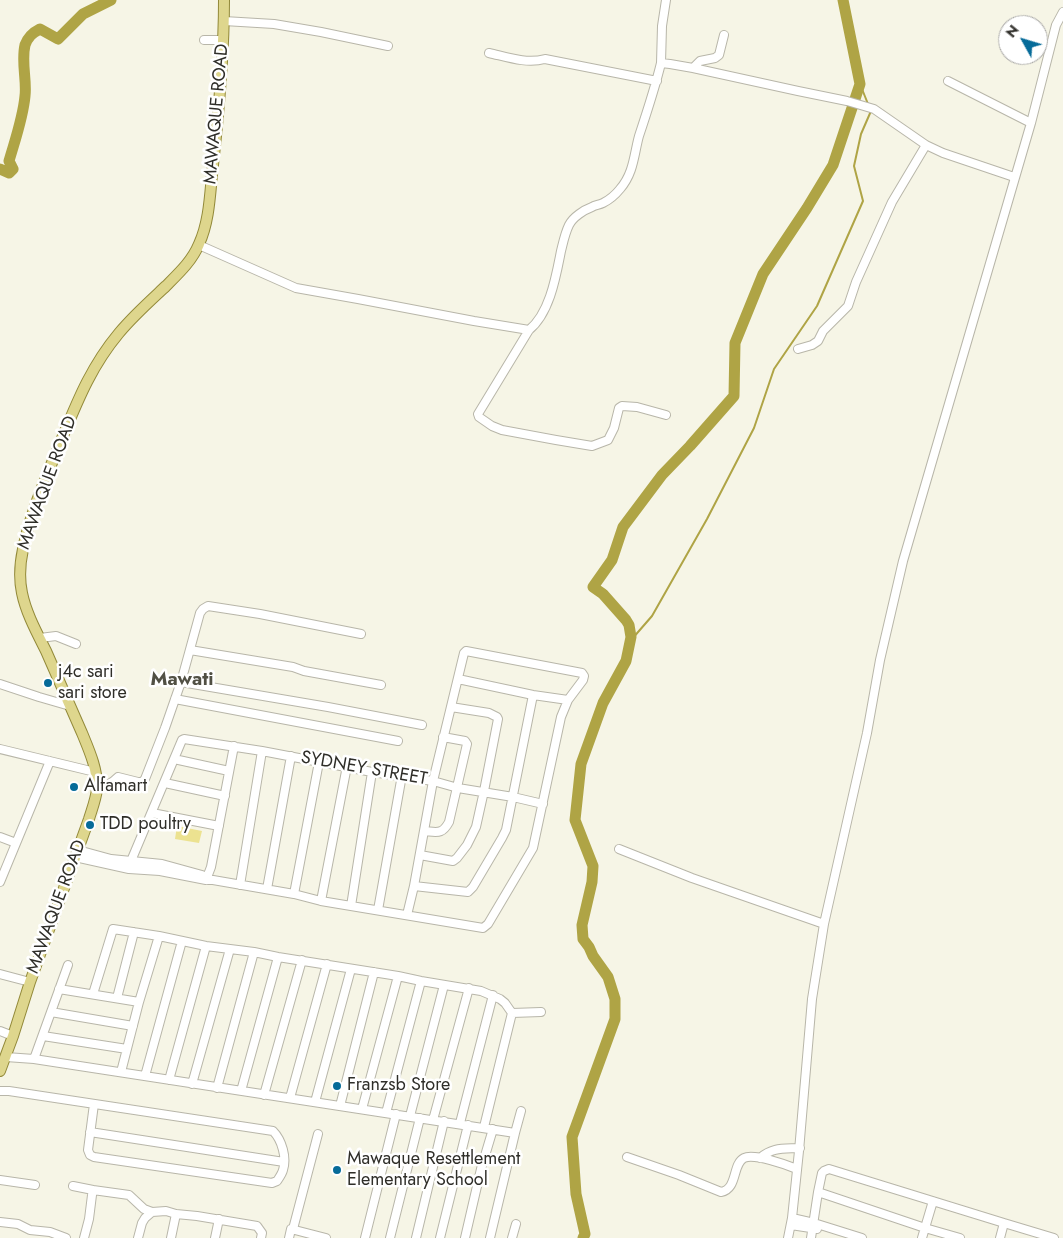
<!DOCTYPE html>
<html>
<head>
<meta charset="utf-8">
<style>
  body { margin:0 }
  #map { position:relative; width:1063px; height:1238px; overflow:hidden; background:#f6f5e6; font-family:Jost,sans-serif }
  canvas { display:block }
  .north { position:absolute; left:998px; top:15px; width:50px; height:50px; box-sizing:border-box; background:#fff; border:1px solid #acaba9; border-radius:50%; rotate:309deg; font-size:14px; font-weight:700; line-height:20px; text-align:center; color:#2f2e29 }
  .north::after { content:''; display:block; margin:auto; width:18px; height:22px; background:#066b99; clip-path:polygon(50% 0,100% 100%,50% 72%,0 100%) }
</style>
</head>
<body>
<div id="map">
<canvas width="1063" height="1238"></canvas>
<div class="north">N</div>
</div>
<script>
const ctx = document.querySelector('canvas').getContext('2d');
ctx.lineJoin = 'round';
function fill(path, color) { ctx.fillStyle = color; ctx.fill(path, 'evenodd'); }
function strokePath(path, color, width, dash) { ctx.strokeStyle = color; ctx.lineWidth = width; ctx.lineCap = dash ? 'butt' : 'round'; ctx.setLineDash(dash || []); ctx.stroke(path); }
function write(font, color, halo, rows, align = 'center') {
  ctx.font = font + ' Jost,sans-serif'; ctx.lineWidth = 5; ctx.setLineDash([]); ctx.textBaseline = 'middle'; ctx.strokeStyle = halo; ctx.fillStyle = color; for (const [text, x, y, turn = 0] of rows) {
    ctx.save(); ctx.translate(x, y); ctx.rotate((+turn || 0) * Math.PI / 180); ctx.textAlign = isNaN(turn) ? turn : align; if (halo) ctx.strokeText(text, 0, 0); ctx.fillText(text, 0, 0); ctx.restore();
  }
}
const green = new Path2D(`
  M177 826 202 831 199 843 175 839Z`);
const stream = new Path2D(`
  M860 84 868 104
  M632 639 652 616 707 519 754 428 774 369 817 306 863 201 854 166 861 134 871 111`);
const river = new Path2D(`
  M0 169 9 173 13 169 9 161C15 140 23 118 25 96 27 80 21 62 25 45 28 37 32 33 40 29L58 39 83 14 111 0
  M583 1238 585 1234 576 1194 572 1137 615 1019V999L608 977 593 956 589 947 583 939 582 925 592 882 593 866 575 820 581 764 603 703 626 661 631 637 629 625 626 620 603 594 593 587 612 560 623 527 662 475 690 446 734 396 735 343 763 274 807 208 833 165 860 84 843 0`);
const minor = new Path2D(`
  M224 21 274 24 321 32 388 46
  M204 40H223
  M489 53C507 57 526 64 545 59L657 81
  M661 63 662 26 666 0
  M693 68 700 61 715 58 719 55 724 35
  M948 81 1031 123
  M199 245 296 288 358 299 474 321 529 330
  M798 349 812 345 818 341 823 331 848 306 856 282 892 202 926 145
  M666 415 637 407 622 406 619 408 614 428 608 440 592 446 556 440 502 430 492 426 479 417 478 414 529 330C550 313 556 276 561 251 563 243 565 233 569 225 573 217 584 210 592 207 595 205 599 205 603 203 609 200 616 194 620 189 634 173 634 154 639 136 647 112 655 88 661 63L670 64 693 68 798 91 847 101 874 109 926 145 943 153 1014 177
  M40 638 56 636 76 644
  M190 650 293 667 304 671 381 685
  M458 679 533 695 568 700
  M181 682 200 613 203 609 208 606 260 614 361 634
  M0 684 39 697 70 706
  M175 699 398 741
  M0 749 95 772
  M174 759 229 771
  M165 783 225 796
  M97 788C106 786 111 784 118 777L138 782H142L145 779 165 728 181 682 328 707 422 725
  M152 813 219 826
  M424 831C437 832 442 835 449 822L467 744 465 741 443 737
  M0 837 16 843
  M619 849 692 878 824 924
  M78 850 111 859 162 864 202 875
  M420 855 453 861 457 858 467 845 476 827 484 791 498 719 497 717 489 713 451 707
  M75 857 129 869 160 871 206 880H213L294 894 321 901 483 928 488 924 533 848 561 717 568 700 583 680 584 676 582 673 466 651 464 653 433 781 414 886 407 915
  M129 869 131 861 182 740 184 739 262 751 372 772 433 781 458 788 513 797 543 804
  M206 880 211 867 234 746
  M0 882 50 761
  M240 885 262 751
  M414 886 468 892 473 887 502 838 506 830 533 695
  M267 889 291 756
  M294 894 319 762
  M321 901 347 766
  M351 906 372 772
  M378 910 402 775
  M0 974 30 982
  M59 989 139 1002
  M93 994 113 929 159 936 206 946 254 952 278 957 398 976 421 981 481 991 500 999 505 1003 512 1013 484 1127
  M117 998 134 932
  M51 1012 133 1026
  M512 1013 541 1012
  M0 1031 13 1036
  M43 1036 127 1049
  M6 1057 34 1059 515 1133 521 1111
  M34 1059 68 965
  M121 1072 139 1002 159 936
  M145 1076 182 941
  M169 1080 206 946
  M192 1084 230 949
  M217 1088 254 952
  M0 1091H9L273 1131C282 1140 287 1158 283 1170 282 1174 279 1178 277 1181L272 1183 94 1157 90 1155 88 1150 94 1104
  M241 1091 278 957
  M264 1095 302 960
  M290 1098 327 964
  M315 1102 351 969
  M340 1106 374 972
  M362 1109 398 976
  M386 1113 421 981
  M410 1116 444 985
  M433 1120 469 988
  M460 1123 493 995
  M90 1132 284 1162
  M627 1157 679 1175 721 1192C738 1189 732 1164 744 1158 754 1153 787 1165 797 1169
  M760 1158C773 1147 783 1149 800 1148
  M0 1180 35 1185
  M73 1186 93 1190
  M818 1192 822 1173 824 1171 829 1169 1004 1223
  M792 1218 814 1223 862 1238
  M0 1222 18 1224 30 1230 50 1232 66 1238
  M791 1225 817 1229
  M293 1229 318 1134
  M84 1238 89 1219 92 1195 93 1190 129 1195 144 1209 152 1212
  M138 1238 142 1223 145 1218 152 1212 166 1211 176 1214
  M171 1238 176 1214 197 1216 257 1226 262 1233 261 1238
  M215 1238 219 1219
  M289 1238 291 1229 326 1238
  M365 1238 396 1114
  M390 1238 420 1118
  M416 1238 444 1121
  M440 1238 468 1125
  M465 1238 481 1169 493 1129
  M490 1238 515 1133
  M512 1238 516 1224
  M788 1238 792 1218 799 1151 812 999 824 924 867 733 880 660 903 561 1031 123 1056 25 1063 12
  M811 1238 818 1192 925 1228 960 1238
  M922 1238 933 1201
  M1000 1238 1004 1223 1054 1238`);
const major = new Path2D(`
  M0 1071 13 1036 30 982 89 819C92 809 96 799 97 789 98 770 89 750 82 733 70 706 58 678 46 651 37 633 26 613 22 593 19 579 20 563 23 549 30 514 45 480 58 448 76 405 89 369 119 333 133 316 150 301 166 286 179 273 192 261 199 244 210 220 210 191 213 165 219 110 224 55 224 0`);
const markers = [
  [48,683,5,"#066b99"],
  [74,787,5,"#066b99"],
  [90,825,5,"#066b99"],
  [337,1086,5,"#066b99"],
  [337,1170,5,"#066b99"]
];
const streetNames = [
  ["MAWAQUE ROAD",217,114,-85],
  ["MAWAQUE ROAD",48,483,-70],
  ["SYDNEY STREET",364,769,10],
  ["MAWAQUE ROAD",57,907,-70]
];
const poiNames = [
  ["j4c sari",58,673],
  ["sari store",58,694],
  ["Alfamart",84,787],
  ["TDD poultry",100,825],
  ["Franzsb Store",347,1086],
  ["Mawaque Resettlement",347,1160],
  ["Elementary School",347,1181]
];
const neighbourhoodNames = [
  ["Mawati",182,680]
];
fill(green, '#ece290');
strokePath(stream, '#afa445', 2);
strokePath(river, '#afa445', 11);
strokePath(minor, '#b8b6a9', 10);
strokePath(major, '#928939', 12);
strokePath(minor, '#fff', 8);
strokePath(major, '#ded68d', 10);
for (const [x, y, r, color] of markers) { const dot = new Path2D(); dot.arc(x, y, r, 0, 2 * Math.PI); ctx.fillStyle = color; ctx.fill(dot); strokePath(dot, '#fff', 2); }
write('18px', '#2f2e29', '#fff', streetNames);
write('18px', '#2f2e29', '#fff', poiNames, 'left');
write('bold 19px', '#515044', '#fff', neighbourhoodNames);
</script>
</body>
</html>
